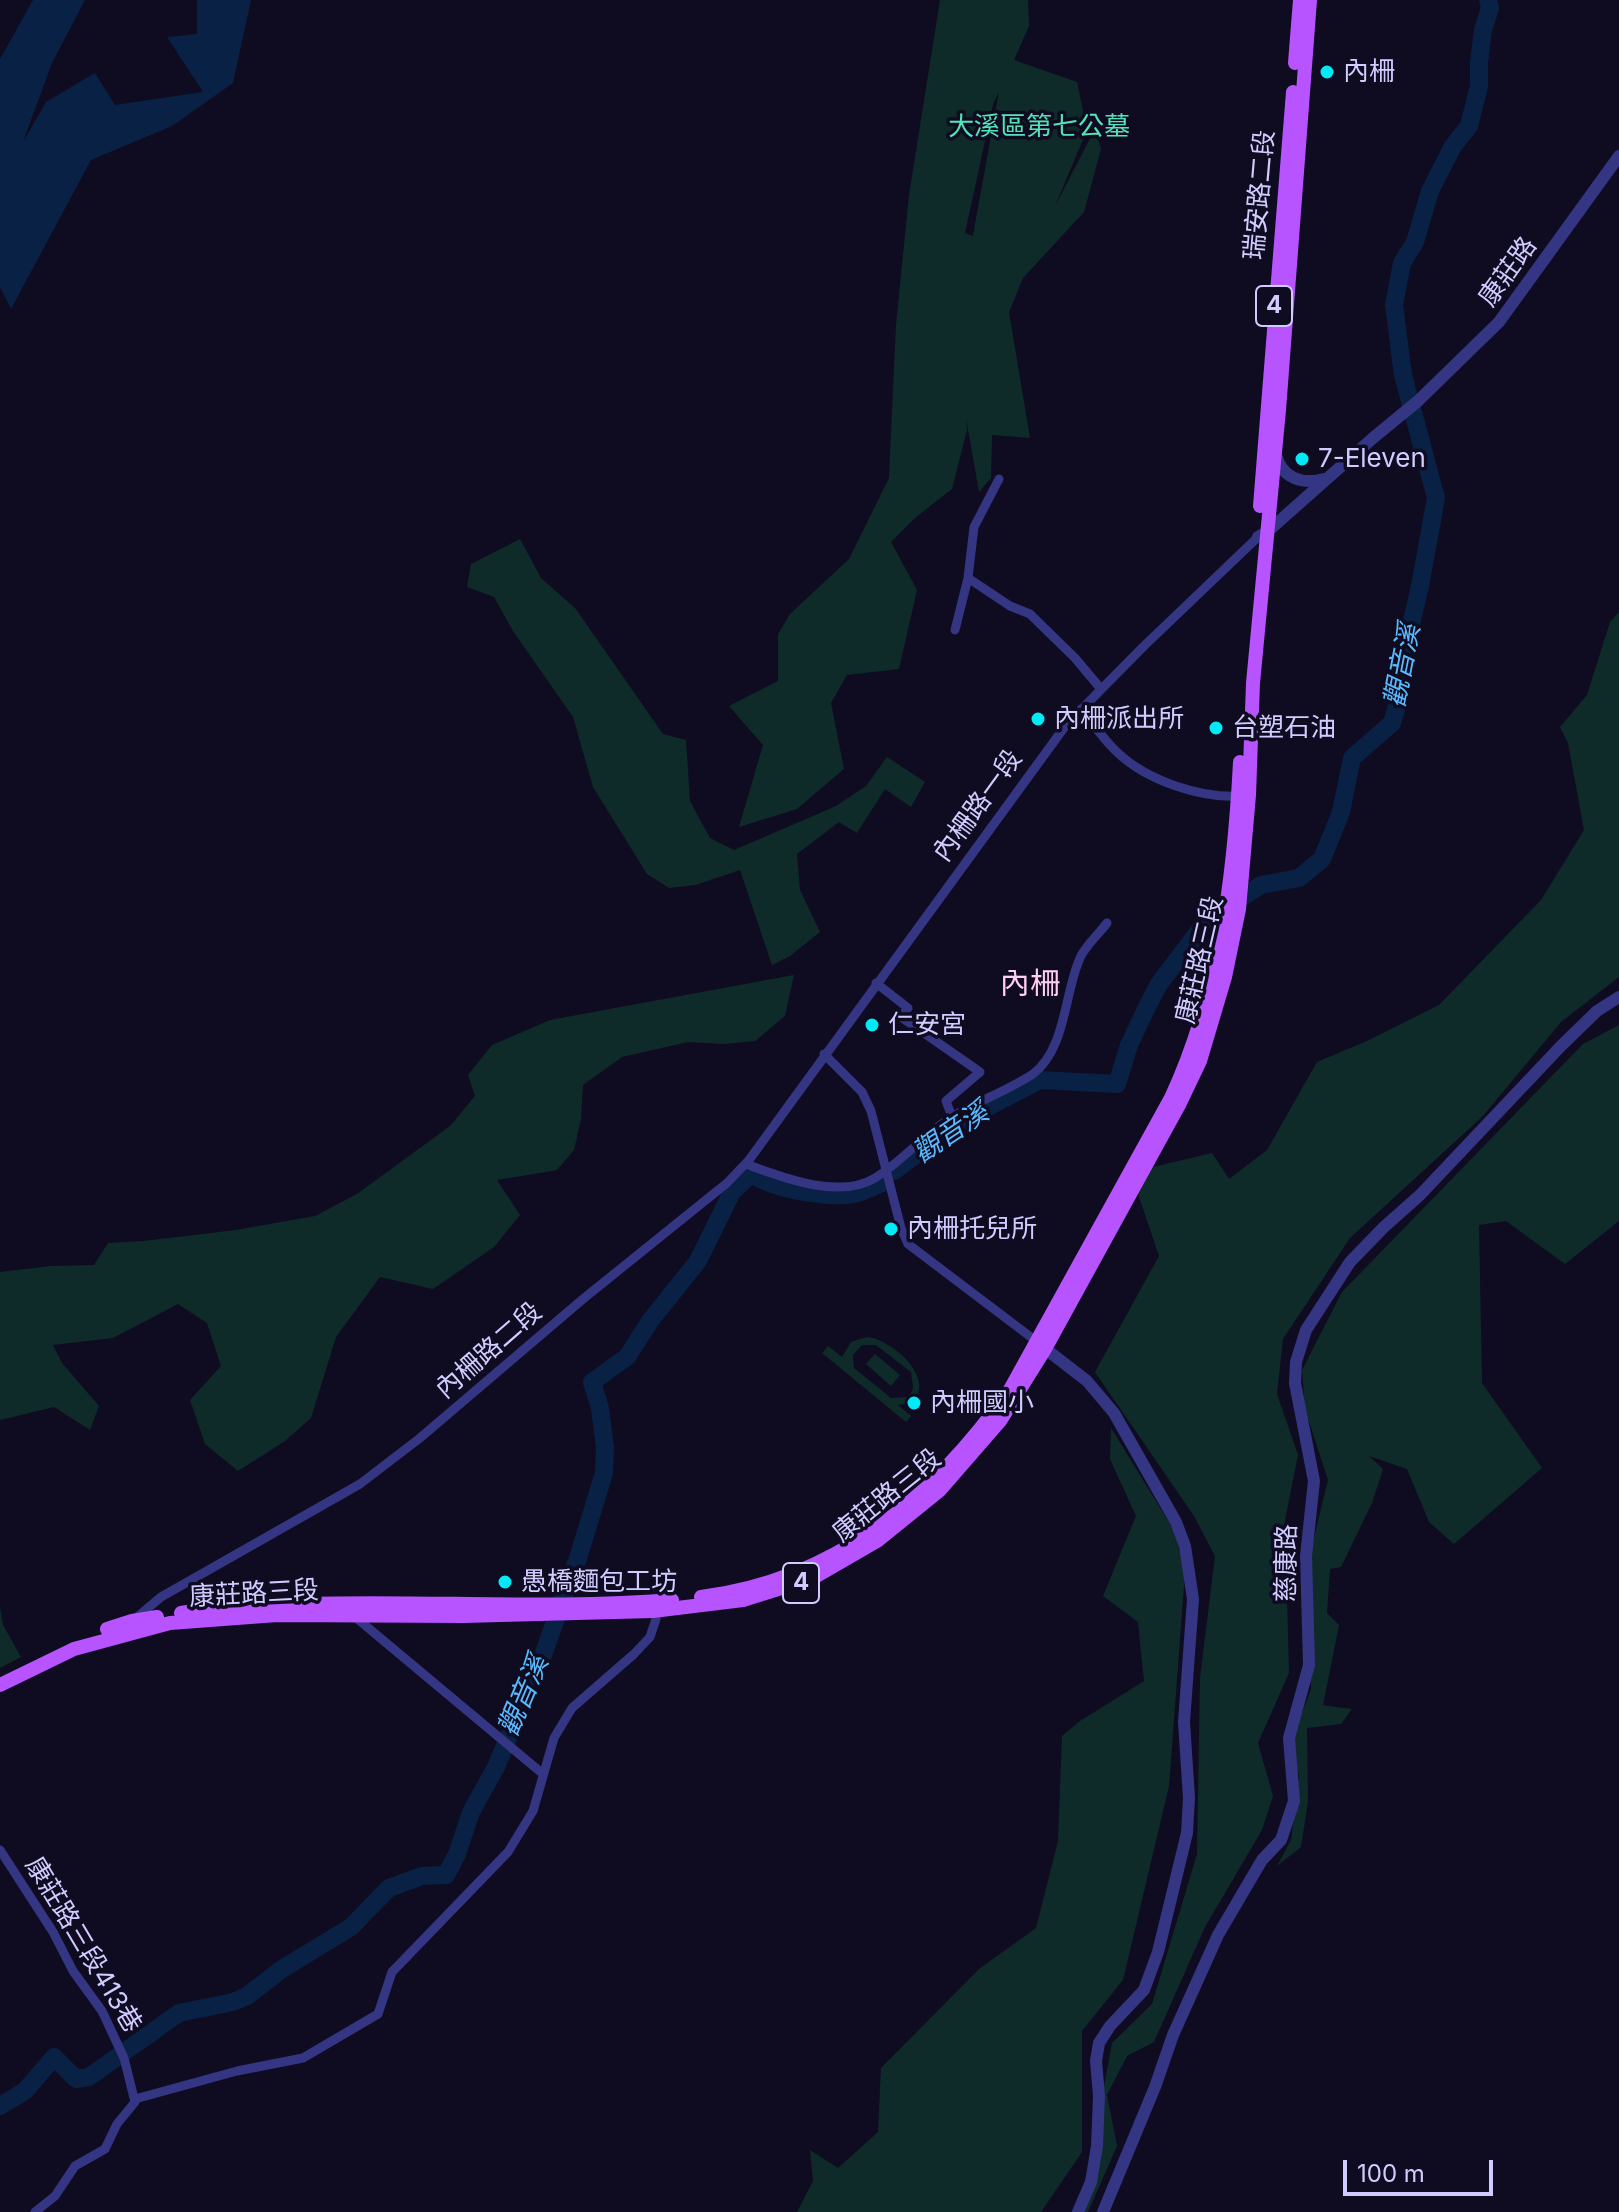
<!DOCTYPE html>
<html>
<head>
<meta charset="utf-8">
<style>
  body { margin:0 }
  #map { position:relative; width:1619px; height:2212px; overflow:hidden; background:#0f0c21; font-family:Inter,sans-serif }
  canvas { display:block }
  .scale { position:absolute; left:1343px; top:2160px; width:150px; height:36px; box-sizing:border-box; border:4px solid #d0ccff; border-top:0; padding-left:10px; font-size:24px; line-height:28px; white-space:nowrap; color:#d0ccff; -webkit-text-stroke:6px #0f0c21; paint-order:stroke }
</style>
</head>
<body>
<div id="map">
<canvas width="1619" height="2212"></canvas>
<div class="scale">100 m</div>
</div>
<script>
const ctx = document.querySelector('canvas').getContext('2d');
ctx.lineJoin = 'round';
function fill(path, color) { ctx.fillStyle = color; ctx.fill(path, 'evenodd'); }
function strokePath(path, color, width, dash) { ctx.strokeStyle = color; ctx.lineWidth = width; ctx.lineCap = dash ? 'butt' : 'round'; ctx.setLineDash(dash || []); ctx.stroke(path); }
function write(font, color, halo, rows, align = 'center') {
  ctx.font = font + ' Inter,"Noto Sans TC",sans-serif'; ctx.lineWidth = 7; ctx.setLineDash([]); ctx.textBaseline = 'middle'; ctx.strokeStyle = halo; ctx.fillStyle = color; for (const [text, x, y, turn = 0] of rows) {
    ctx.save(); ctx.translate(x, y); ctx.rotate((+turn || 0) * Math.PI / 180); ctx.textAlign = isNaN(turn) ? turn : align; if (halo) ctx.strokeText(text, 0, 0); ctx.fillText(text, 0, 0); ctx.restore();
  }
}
const green = new Path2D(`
  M940 0H1028L1029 26 1014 60 1077 82 1087 130 1055 206 1095 129 1101 149 1084 212 1023 278 1009 312 1030 438 992 435 991 478 979 492 966 418 967 430 952 489 915 518 891 542 917 590 899 669 847 675 831 703 844 769 797 809 739 827 763 745 729 706 778 681V634L790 614 849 559 889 478 896 325 909 195ZM999 92 973 235V236L965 233 993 104Z
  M520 539 541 578 575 608 663 734 686 740 690 801 710 838 734 850 836 806 866 786 887 757 925 782 911 807 885 789 857 833 839 822 797 854 800 890 820 932 790 956 772 965 740 870 695 885 669 888 647 874 593 787 573 717 513 631 494 597 467 587 471 564Z
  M1619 612V977L1561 1022 1483 1116 1350 1238 1283 1339 1277 1394 1298 1455 1285 1520 1289 1673 1258 1743 1273 1796 1262 1830 1205 1927 1154 2042 1127 2056 1107 2095 1117 2146 1088 2212H1081L1112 2043 1152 2004 1197 1854 1200 1678 1215 1556 1194 1516 1095 1372 1159 1256 1138 1194 1149 1168 1212 1153 1229 1179 1267 1150 1317 1062 1367 1041 1439 1005 1541 900 1584 830 1568 743 1560 727 1587 695 1610 622Z
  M794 975 785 1016 755 1041 724 1044 688 1042 622 1057 583 1085 581 1119 574 1150 557 1170 497 1180 520 1215 494 1247 433 1289 380 1277 336 1337 311 1418 285 1441 238 1471 205 1444 190 1400 221 1366 207 1323 178 1304 113 1338 53 1345 62 1363 99 1406 90 1430 54 1407 0 1420V1272L51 1266 94 1265 108 1243 144 1241 236 1230 315 1216 357 1194 450 1126 475 1096 468 1075 492 1045 550 1020Z
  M1619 1025V1221L1565 1264 1506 1221 1479 1225 1482 1383 1542 1468 1454 1544 1429 1522 1407 1469 1369 1456 1383 1469 1372 1503 1341 1567 1330 1569 1327 1613 1339 1625 1323 1705 1352 1709 1341 1724 1307 1728 1308 1802 1301 1847 1277 1866 1291 1840 1299 1776 1291 1742 1311 1689V1550L1328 1480 1305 1409 1302 1370 1342 1292 1583 1044Z
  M867 1337C891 1339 936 1377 913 1403L898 1405 911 1416 906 1422 822 1353 828 1346 842 1357 851 1342ZM862 1345H876L911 1372 913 1388 909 1397 891 1398 854 1368 853 1355Z
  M875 1354 900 1375 891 1386 866 1364Z
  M1111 1428 1175 1532 1185 1572 1169 1786 1123 1980 1082 2031V2152L1041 2212H797L813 2181 810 2150 838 2168 878 2132 881 2068 979 1969 1036 1928 1058 1841 1062 1736 1080 1721 1144 1681 1138 1622 1103 1596 1136 1516 1110 1459Z
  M0 1607 3 1625 21 1657 0 1668Z`);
const water = new Path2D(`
  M33 0H85L52 63 23 142 46 102 95 73 115 105 203 92 167 37 197 34V0H251L233 83 172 126 91 160 11 309 0 287V59Z`);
const river = new Path2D(`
  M894 1171 959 1122 1040 1080 1117 1084 1129 1045 1147 1007 1159 984 1196 935 1213 916 1261 885 1299 878 1322 859 1341 812 1352 758 1392 723 1399 700 1401 667 1420 586 1436 498 1403 375 1394 305 1402 263 1415 242 1430 191 1453 146 1469 126 1479 86V63L1483 30 1490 8 1488 0
  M0 2106 25 2091 54 2057 76 2079 89 2077 179 2013 233 2002 247 1996 282 1969 351 1927 389 1888 422 1876 446 1875 457 1854 471 1812 496 1767 543 1655 578 1558 604 1473 605 1447 600 1408 592 1382 627 1357 650 1321 698 1261 732 1192 751 1174C775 1189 830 1200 858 1193 866 1191 874 1186 882 1183`);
const minor = new Path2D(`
  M968 578 1010 606 1030 614 1075 658 1101 689
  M955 630 968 578 974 527 999 479
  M1081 709C1093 724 1104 740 1117 752 1147 781 1202 799 1243 796
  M876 983 908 1008 901 1017 980 1072 946 1101 952 1117
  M824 1054 862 1092 871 1111 901 1228 908 1244 1036 1341
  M746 1164C781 1177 839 1200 875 1178 903 1161 924 1134 952 1117 978 1101 1007 1091 1033 1074 1066 1049 1064 994 1080 958 1085 946 1099 934 1107 923
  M354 1616 543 1774
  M135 1619 161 1597 360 1484 420 1438 583 1299 727 1183 749 1160 1066 725 1144 646 1258 537
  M0 1850 53 1932 73 1971 102 2011 124 2058 135 2102 117 2124 105 2149 75 2166 55 2196 35 2212
  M135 2099 237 2071 303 2058 378 2014 392 1972 508 1852 533 1811 554 1738 572 1708 634 1654 650 1637 656 1619 657 1610`);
const tertiary = new Path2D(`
  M1276 455C1282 478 1302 485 1324 479
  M1258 537 1267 532 1373 438 1418 401 1499 322 1619 156
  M1038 1343 1087 1381 1114 1413 1176 1522 1185 1546 1193 1599 1184 1722 1189 1798 1187 1833 1158 1952 1144 1990 1110 2026 1099 2043 1096 2061 1099 2096 1097 2146 1091 2182 1078 2212
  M1103 2212 1155 2087 1173 2035 1218 1935 1262 1860 1281 1840 1294 1801 1289 1738 1309 1665 1306 1556 1314 1481 1295 1383 1296 1362 1306 1330 1350 1262 1384 1227 1420 1195 1561 1046 1597 1011 1619 997`);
const primary = new Path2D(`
  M1295 63 1300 0
  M1260 506 1293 92
  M701 1597C837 1580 934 1497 1011 1388L1171 1098C1220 992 1234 878 1240 762
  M181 1613C221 1606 263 1606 304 1604 426 1600 550 1610 672 1600
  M107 1629 132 1621 157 1617
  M0 1685 74 1649 170 1623 277 1615 463 1616 653 1611 743 1600 813 1578 877 1541 940 1490 1000 1421 1045 1349 1179 1105 1200 1061 1225 977 1239 909 1249 795 1253 683 1279 410 1310 0`);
const markers = [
  [1327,72,8,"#00eaf7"],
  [1302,459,8,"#00eaf7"],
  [1038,719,8,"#00eaf7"],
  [1216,728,8,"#00eaf7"],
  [872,1025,8,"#00eaf7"],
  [891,1229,8,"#00eaf7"],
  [914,1403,8,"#00eaf7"],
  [505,1582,8,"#00eaf7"]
];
const shields = [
  [1274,306,36],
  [801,1583,36]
];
const shieldNames = [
  ["4",1274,306],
  ["4",801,1583]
];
const poiNames = [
  ["內柵",1343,72],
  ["7-Eleven",1318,459],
  ["內柵派出所",1054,719],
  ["台塑石油",1232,728],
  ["仁安宮",888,1025],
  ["內柵托兒所",907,1229],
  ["內柵國小",930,1403],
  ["愚橋麵包工坊",521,1582]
];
const parkNames = [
  ["大溪區第七公墓",1039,127]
];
const streetNames = [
  ["瑞安路二段",1260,195,-85],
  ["康莊路",1508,272,-54],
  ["內柵路一段",978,806,-54],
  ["康莊路三段",1200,960,-77],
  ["內柵路二段",489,1351,-41],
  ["康莊路三段",887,1496,-39],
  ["慈康路",1287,1563,-89],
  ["康莊路三段",254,1594,-3],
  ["康莊路三段413巷",83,1945,59]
];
const waterNames = [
  ["觀音溪",1403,666,-79],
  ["觀音溪",951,1133,-34],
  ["觀音溪",524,1696,-67]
];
const quarterNames = [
  ["內柵",1030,985]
];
fill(green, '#0f2b29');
fill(water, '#092144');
strokePath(river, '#092144', 18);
strokePath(minor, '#343583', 9);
strokePath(tertiary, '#343583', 12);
strokePath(primary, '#b753ff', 14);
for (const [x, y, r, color] of markers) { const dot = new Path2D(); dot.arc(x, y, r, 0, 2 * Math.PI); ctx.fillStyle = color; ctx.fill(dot); strokePath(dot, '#0f0c21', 3); }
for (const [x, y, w] of shields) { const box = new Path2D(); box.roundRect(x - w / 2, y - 20, w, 40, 6); ctx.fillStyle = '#0f0c21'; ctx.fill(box); strokePath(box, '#d0ccff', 2); }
write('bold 24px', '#d0ccff', null, shieldNames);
write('26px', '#d0ccff', '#0f0c21', poiNames, 'left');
write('26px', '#52e5b9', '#0f0c21', parkNames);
write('26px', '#d0ccff', '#0f0c21', streetNames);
write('italic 28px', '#5abaff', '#0f0c21', waterNames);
write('30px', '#ffcef0', '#0f0c21', quarterNames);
</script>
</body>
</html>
